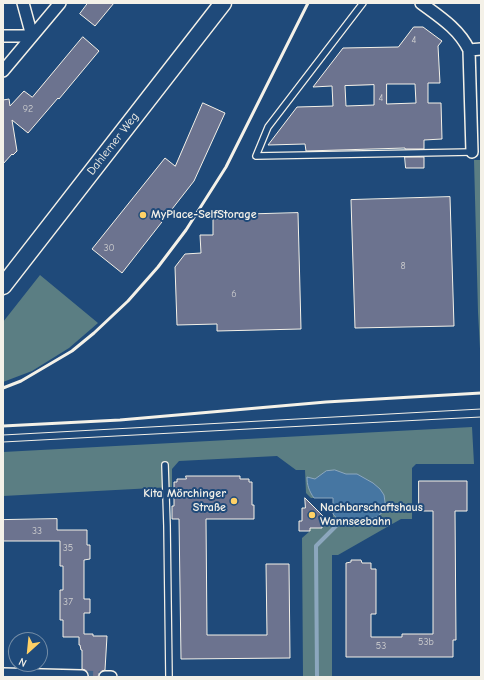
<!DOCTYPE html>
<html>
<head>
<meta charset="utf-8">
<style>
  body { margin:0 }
  #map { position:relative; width:484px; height:680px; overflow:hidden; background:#1f4a7a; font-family:"Comic Neue",sans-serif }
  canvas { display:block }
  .frame { position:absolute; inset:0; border:4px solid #f4f1e8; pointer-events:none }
  .north { position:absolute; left:8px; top:632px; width:40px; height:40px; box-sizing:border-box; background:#1f4a7a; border:1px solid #748da6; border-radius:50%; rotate:207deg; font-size:11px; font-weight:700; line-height:16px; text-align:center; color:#f4f1e8 }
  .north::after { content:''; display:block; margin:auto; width:14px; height:18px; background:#ffd166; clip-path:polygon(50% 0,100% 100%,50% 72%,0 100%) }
</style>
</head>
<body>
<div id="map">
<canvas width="484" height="680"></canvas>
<div class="frame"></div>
<div class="north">N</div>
</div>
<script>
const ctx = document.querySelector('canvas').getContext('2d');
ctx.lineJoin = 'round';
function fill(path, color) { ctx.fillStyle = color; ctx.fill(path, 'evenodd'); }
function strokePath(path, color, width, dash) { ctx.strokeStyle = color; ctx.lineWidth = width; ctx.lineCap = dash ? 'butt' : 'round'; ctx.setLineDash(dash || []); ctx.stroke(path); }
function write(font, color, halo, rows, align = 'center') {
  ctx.font = font + ' "Comic Neue",sans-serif'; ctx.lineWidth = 4; ctx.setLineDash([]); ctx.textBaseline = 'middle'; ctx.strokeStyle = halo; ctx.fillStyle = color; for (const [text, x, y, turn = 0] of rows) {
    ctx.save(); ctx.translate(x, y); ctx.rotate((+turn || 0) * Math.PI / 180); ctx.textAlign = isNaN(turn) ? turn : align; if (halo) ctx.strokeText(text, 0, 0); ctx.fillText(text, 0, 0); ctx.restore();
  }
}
const green = new Path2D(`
  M474 160H481V367L478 312Z
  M40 275 98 323 69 348 32 371 3 382V322Z
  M472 427 474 464H416L412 468V519H401L338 555H332V677H303L302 538 310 531V528H322V525H333V498H311L306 493 305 470H296L277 456 179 461 172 469V487L3 496V452Z`);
const water = new Path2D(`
  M335 470 346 474H357L373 483 380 489 384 495 386 509 377 517 360 521 349 524 340 522 333 514V498H314C309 491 307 485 307 477L315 479 326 471Z`);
const stream = new Path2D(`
  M317 677 316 546 340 522`);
const building = new Path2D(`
  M88 3H114L95 26 80 14Z
  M414 27H423L442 41 438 46 440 83H428V103H441L442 139 424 140V149H405V148L306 151 305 144 268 145 297 107 333 106 332 86 313 87 343 48 398 47ZM387 84H415L416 103 387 104ZM374 85V105L346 106 345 86Z
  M83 37 99 51 59 99 58 98 28 133 12 120 17 151 13 155 12 154 3 164V100L9 99 10 106 24 91 32 97Z
  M203 103 225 113 194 181 122 273 92 249 165 158 175 166Z
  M405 157H424V168H406Z
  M450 197 454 326 355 328 351 200Z
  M298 213 301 329 217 331V324L177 325 175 267 185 254 201 253 200 235H213V219L226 218V215Z
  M186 476H240V479H249V482H252V505H254V519H206L207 635H267L266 564H289L290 658 181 659 179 519H172V506H174V482H177V479H186Z
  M419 481H467V511H455L456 640H453V657H346V563L351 562V560H361L362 563H371V569H376V614H371V637H402V634H433V511H419Z
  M305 498 332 525H322V528H310V531H299V521H302V508H305Z
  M57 519V530H87V545H90V559L84 560V599H90V613H84V634H93V636H107L105 670 102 671 99 673 98 677H89L88 672 85 670 82 669V650H81L80 645H79V637H63V620H60V590H63V566H60V541H3V520Z`);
const minorTunnel = new Path2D(`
  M82 676 105 677`);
const service = new Path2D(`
  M363 3 268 127 256 156 472 152
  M165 465 167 526 169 677`);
const minor = new Path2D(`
  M421 3C440 17 459 29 469 50L472 152
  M3 36H32L23 3
  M469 50 481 49
  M3 71 60 3
  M3 674 82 676
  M105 677H111`);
const secondary = new Path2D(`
  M3 286 223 3`);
const tram = new Path2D(`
  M3 435 481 409
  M3 442 324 425 481 417`);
const rail = new Path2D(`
  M3 388 21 381 72 351 94 333 128 301 158 267 186 230 226 167 308 3
  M3 426 120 420 326 402 481 393`);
const markers = [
  [143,215,4,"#ffd166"],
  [234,501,4,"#ffd166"],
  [312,515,4,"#ffd166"]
];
const numberNames = [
  ["4",414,40],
  ["4",381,98],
  ["92",28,109],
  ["30",109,248],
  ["8",403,266],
  ["6",234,294],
  ["33",37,531],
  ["35",68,548],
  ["37",68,602],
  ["53b",426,642],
  ["53",381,646]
];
const streetNames = [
  ["Dahlemer Weg",113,144,-52]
];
const poiNames = [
  ["MyPlace-SelfStorage",151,215],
  ["Kita Mörchinger",226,494,"right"],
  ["Straße",226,508,"right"],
  ["Nachbarschaftshaus",320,508],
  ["Wannseebahn",320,522]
];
fill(green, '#5b7e83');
fill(water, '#4676a2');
strokePath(water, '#8ca7be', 1);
strokePath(stream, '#8ca7be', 4);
fill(building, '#6c738f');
strokePath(building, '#f4f1e8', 1);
strokePath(minorTunnel, '#3f638a', 11, [11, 5.5]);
strokePath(service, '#f4f1e8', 8);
strokePath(minor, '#f4f1e8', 14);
strokePath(secondary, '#f4f1e8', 19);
strokePath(service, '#1f4a7a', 5.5);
strokePath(minor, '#1f4a7a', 11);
strokePath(secondary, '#1f4a7a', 16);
strokePath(tram, '#f4f1e8', 1);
strokePath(rail, '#f4f1e8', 3);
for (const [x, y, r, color] of markers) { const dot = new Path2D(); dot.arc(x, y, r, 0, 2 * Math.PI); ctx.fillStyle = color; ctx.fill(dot); strokePath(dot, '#1f4a7a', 1.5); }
write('10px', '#d2d2d2', null, numberNames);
write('12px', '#f4f1e8', '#1f4a7a', streetNames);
write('bold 12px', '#f4f1e8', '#1f4a7a', poiNames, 'left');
</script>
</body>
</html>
